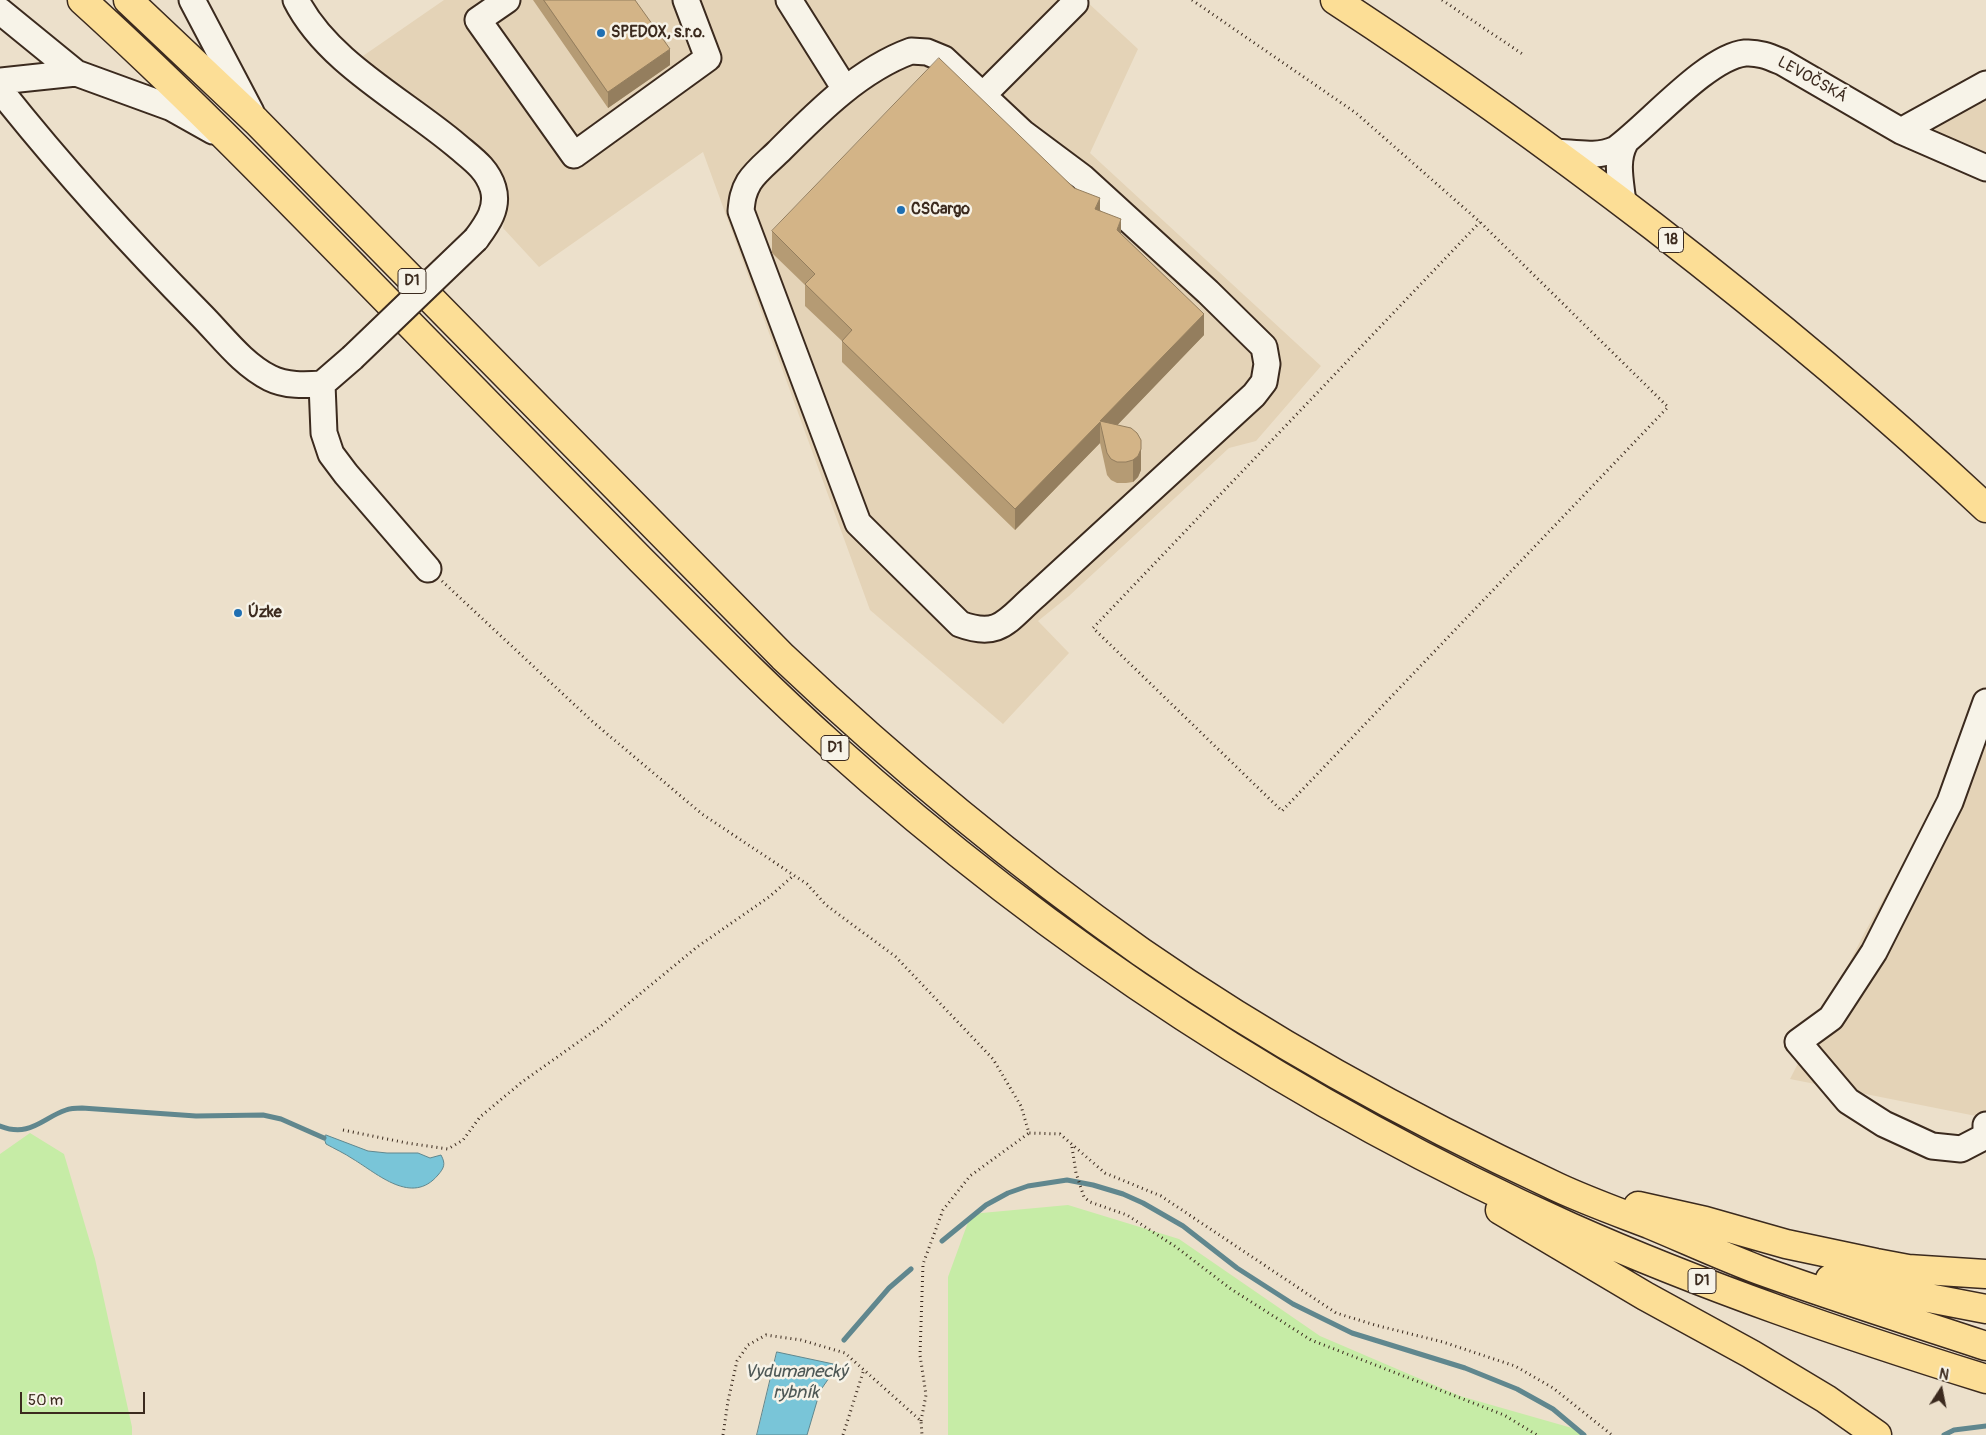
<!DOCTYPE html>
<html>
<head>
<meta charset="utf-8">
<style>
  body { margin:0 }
  #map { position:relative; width:1986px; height:1435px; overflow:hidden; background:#ece0cb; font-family:Pangolin,sans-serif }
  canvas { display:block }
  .north { position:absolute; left:1916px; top:1365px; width:50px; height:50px; -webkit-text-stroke:4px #f7f3e8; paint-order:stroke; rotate:11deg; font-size:14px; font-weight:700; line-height:20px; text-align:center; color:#3b2a1e }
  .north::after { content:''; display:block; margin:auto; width:18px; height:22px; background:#3b2a1e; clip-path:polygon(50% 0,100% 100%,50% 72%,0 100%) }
  .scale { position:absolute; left:20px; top:1392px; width:125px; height:22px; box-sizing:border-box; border:2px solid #3b2a1e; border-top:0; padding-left:6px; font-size:15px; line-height:18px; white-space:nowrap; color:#3b2a1e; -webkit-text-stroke:4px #f7f3e8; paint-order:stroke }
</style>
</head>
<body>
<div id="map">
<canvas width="1986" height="1435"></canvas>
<div class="north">N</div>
<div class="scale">50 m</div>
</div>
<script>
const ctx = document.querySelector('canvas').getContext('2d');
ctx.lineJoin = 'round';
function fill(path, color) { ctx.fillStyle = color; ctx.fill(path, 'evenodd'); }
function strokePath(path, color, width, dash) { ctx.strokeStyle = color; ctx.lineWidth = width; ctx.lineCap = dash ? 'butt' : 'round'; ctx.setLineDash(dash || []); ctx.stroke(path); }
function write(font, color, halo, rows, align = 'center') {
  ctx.font = font + ' Pangolin,sans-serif'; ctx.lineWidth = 5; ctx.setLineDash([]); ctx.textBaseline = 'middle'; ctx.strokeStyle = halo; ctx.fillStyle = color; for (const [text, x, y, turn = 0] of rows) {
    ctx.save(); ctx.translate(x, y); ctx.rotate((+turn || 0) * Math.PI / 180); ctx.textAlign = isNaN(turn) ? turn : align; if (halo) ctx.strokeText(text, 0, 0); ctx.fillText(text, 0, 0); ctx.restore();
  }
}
const built = new Path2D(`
  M444 0H1085L1138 49 1090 153 1321 366 1256 441 1229 448 1069 596 1038 621 1069 653 1003 724 870 610 703 152 539 267 503 228 506 206 360 58Z
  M1986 69V176L1877 130Z
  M1986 715V1118L1790 1079 1865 932Z`);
const green = new Path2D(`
  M30 1133 64 1154 95 1259 132 1427V1435H0V1154Z
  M1068 1205 1179 1239 1320 1336 1460 1396 1572 1428 1583 1435H948V1277L971 1214Z`);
const water = new Path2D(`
  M326 1135 368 1151 387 1153H418L430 1158 441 1155C446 1164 444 1168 438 1175 412 1206 378 1174 353 1159 344 1153 335 1149 326 1144L324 1138Z
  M777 1352 838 1365 820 1391 807 1435H757Z`);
const stream = new Path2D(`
  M0 1126C30 1138 42 1118 66 1110 71 1108 77 1108 82 1108L196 1116 263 1115 281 1119 324 1138
  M942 1241 986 1205 1008 1193 1028 1186 1067 1180 1093 1185 1123 1194 1143 1203 1183 1226 1237 1268 1293 1304 1352 1333 1465 1368 1517 1389 1553 1409 1584 1435
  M844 1340 889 1288 911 1269
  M1944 1435 1954 1430 1986 1426`);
const path = new Path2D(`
  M1192 0 1356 113 1480 222 1668 407 1282 811 1093 628 1480 222
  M1442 0 1524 55
  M442 581 593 722 702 814 807 884 826 905 896 957 993 1059 1021 1106 1029 1133 1060 1134 1105 1173 1161 1196 1336 1313 1375 1325 1443 1342 1515 1366 1553 1388 1612 1435
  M343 1130 407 1143 448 1149 463 1140 480 1117 522 1082 601 1026 697 947 769 897 793 876
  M1072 1147 1076 1173 1084 1197 1090 1202 1127 1215 1176 1247 1231 1289 1311 1340 1504 1415 1537 1435
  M921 1421 926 1395 920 1355 923 1264 943 1210 970 1176 1029 1133
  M723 1435 728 1401 737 1361 748 1345 766 1335 801 1340 845 1353 921 1421 922 1435
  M843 1435 864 1369`);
const minor = new Path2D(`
  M192 0 251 112
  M296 0C327 62 404 101 456 145 471 158 487 168 493 188 499 208 487 224 476 239
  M507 0 478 20 574 155 708 58 686 0
  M789 0 845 89
  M0 11 76 73 172 108 213 131
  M911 51 927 52 944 59 1023 133 1082 177 1208 292 1264 347 1267 364 1264 382 1254 395 1036 595C1007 620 1000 639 960 624L858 523 741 211C742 200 743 192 749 182 756 171 769 161 778 152 817 113 859 70 911 51Z
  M0 81 76 73
  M0 90C62 168 130 243 200 314 222 336 242 364 270 378 286 386 305 385 322 384L352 358
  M983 95 1075 3
  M1901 131 1986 84
  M1556 152C1576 153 1597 158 1616 149 1649 125 1707 57 1745 53 1759 52 1770 57 1782 62L1901 131 1986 168
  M1623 203C1621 183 1615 161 1625 143
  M322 384 324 433 331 454 346 474 428 569
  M1986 702 1950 802 1874 952 1831 1018 1798 1042 1848 1101 1884 1124 1932 1146 1961 1149 1986 1136V1125`);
const major = new Path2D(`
  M1335 0C1444 71 1550 147 1653 226 1768 315 1880 408 1986 508`);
const highway = new Path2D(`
  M82 0C177 86 266 177 356 269 451 366 545 463 641 560 703 622 764 685 830 744 1050 942 1299 1106 1570 1227 1705 1287 1845 1335 1986 1379
  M128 0 256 121 783 657C896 764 1014 862 1141 952 1272 1043 1413 1120 1557 1187 1587 1201 1618 1212 1649 1224 1685 1239 1722 1256 1759 1270 1834 1297 1910 1321 1986 1346
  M1638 1206 1705 1221 1786 1244 1876 1263 1908 1269 1986 1274
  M1500 1210 1645 1296 1751 1354 1826 1399 1877 1435
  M1830 1279 1986 1309`);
const minorBridge = new Path2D(`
  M352 358 476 239`);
const wall = new Path2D(`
  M533 0H635L670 65 608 108Z
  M1074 188 1100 211 1121 234 1204 335 1117 425 1141 470 1138 477 1133 482 1126 483H1117L1111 480 1107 475 1100 443 1015 530 842 362V341L805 306V285L772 253V231Z`);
const shadedWall = new Path2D(`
  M670 49V65L608 108V92Z
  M1100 198V220L1095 209Z
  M1121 219V240L1117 230Z
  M1204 314V335L1104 439 1100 421Z
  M1100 422V443L1015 530V509Z
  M1141 449V470L1138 477 1133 482V460Z`);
const building = new Path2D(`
  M544 0H635L670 49 608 92Z
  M939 58 1074 188 1100 198 1095 209 1121 219 1117 230 1204 314 1100 421 1131 428 1137 433 1141 440V449L1138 456 1133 460 1126 462H1117L1111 459 1107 453 1100 422 1015 509 842 341 852 330 805 284 815 274 772 231Z`);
const markers = [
  [601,33,5,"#1f6fb2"],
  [901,210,5,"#1f6fb2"],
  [238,613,5,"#1f6fb2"]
];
const shields = [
  [1671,240,25],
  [412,281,28],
  [835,748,28],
  [1702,1281,28]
];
const shieldNames = [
  ["18",1671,240],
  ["D1",412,281],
  ["D1",835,748],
  ["D1",1702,1281]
];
const poiNames = [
  ["SPEDOX, s.r.o.",611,33],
  ["CSCargo",911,210],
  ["Úzke",248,613]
];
const streetNames = [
  ["LEVOČSKÁ",1812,80,29]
];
const waterNames = [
  ["Vydumanecký",796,1372],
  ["rybník",796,1393]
];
fill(built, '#e4d3b7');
fill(green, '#c6eca6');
fill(water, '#79c5d8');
strokePath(water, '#60878e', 1);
strokePath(stream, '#60878e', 5);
strokePath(minor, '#3b2a1e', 29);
strokePath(major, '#3b2a1e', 31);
strokePath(highway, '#3b2a1e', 31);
strokePath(path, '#3b2a1e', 3, [1, 4]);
strokePath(minor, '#f7f3e8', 25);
strokePath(major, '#fcde96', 28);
strokePath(highway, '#fcde96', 28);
strokePath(minorBridge, '#3b2a1e', 29, []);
strokePath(minorBridge, '#f7f3e8', 25);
fill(wall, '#b59b74');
fill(shadedWall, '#947e5e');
fill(building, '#d3b487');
strokePath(building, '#947e5e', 1);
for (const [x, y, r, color] of markers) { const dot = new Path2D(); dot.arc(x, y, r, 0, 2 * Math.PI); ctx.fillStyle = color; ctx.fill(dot); strokePath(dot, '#f7f3e8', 2); }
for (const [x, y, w] of shields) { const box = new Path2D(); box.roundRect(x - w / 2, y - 12.5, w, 25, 4); ctx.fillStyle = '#f7f3e8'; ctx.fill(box); strokePath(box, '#3b2a1e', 1); }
write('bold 15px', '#3b2a1e', null, shieldNames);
write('bold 16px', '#3b2a1e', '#f7f3e8', poiNames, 'left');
write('16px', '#3b2a1e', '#f7f3e8', streetNames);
write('italic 18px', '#4e5856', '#f7f3e8', waterNames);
</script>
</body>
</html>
